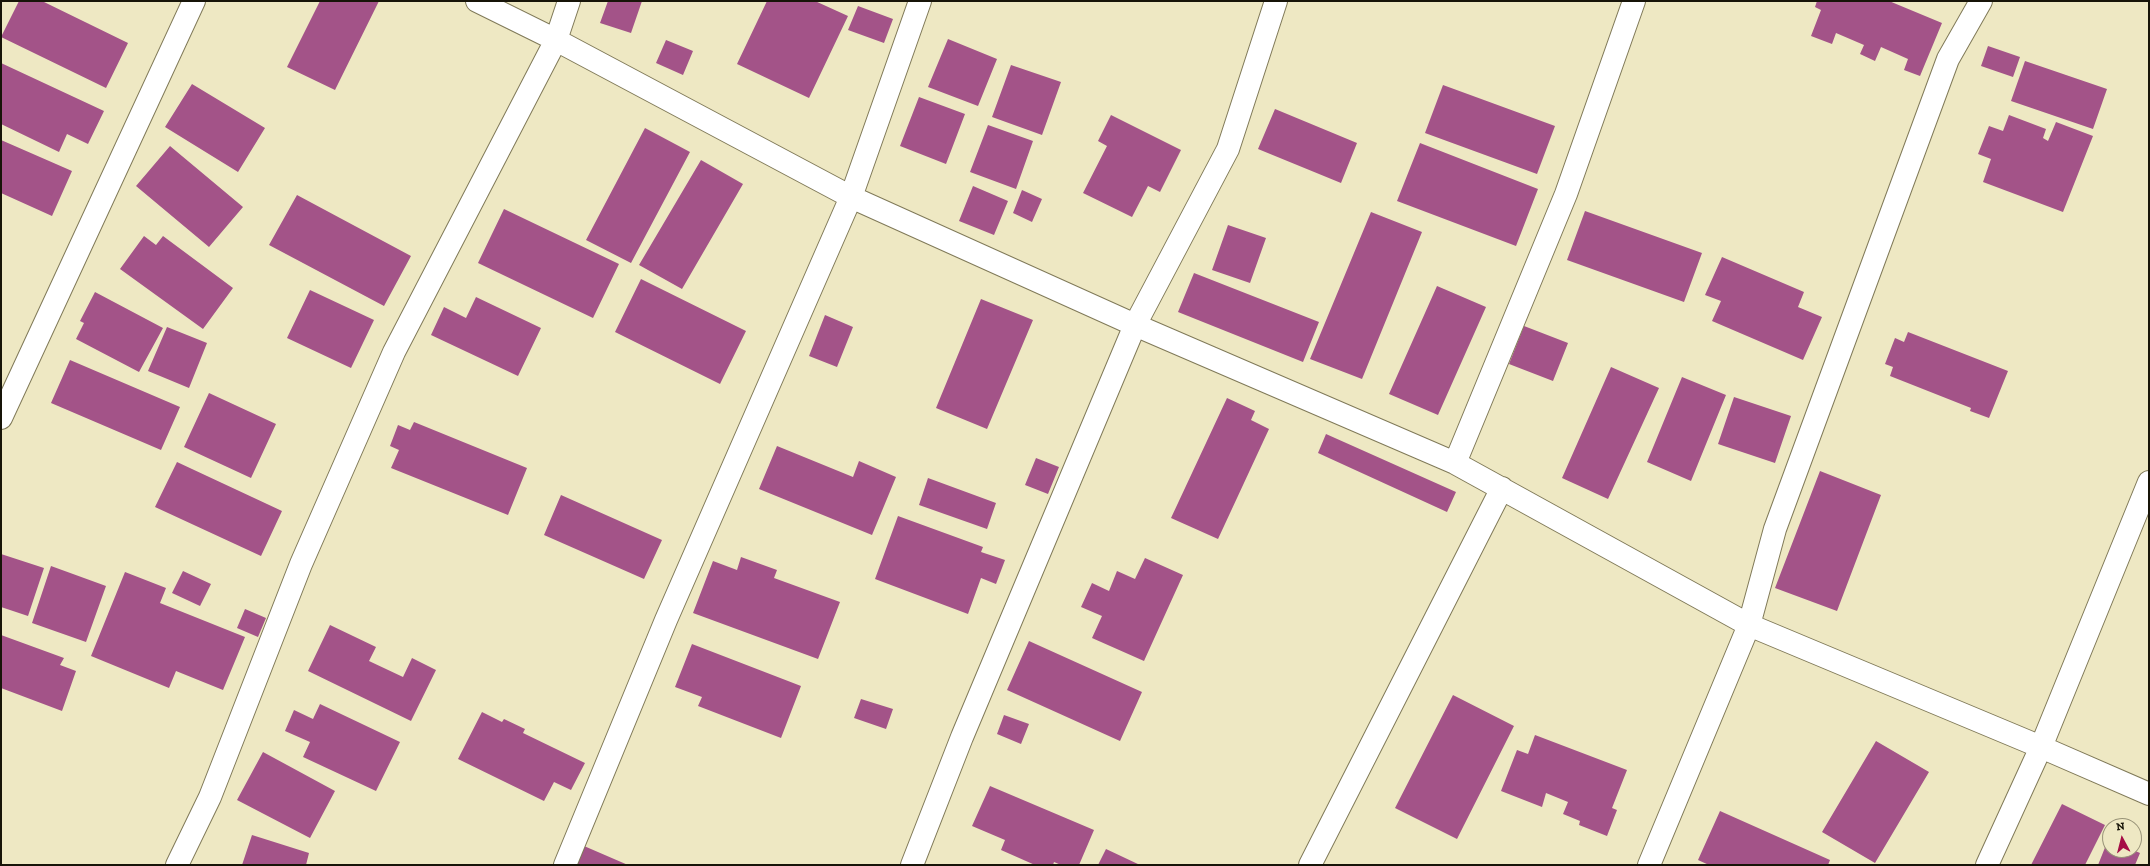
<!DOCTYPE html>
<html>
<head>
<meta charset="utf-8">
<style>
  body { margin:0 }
  #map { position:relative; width:2150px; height:866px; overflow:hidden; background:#eee8c3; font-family:"Zilla Slab",serif }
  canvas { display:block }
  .frame { position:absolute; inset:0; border:2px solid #171408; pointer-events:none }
  .north { position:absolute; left:2102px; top:818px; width:40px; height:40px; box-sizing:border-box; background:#eee8c3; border:1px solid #989378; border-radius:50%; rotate:353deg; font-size:11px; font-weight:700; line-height:16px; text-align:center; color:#171408 }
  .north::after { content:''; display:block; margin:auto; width:14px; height:18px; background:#a50d45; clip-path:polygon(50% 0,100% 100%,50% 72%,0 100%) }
</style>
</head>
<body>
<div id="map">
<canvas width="2150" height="866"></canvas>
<div class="frame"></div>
<div class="north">N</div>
</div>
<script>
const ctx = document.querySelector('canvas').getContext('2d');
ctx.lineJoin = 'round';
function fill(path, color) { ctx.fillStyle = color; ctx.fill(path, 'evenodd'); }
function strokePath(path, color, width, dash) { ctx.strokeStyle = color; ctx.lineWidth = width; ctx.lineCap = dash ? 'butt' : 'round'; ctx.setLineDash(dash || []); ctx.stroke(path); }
const building = new Path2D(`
  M19 1H42L128 43 106 88 1 37Z
  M320 1H379L335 90 287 67Z
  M608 1H642L631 33 600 23Z
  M767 1H815L848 16 809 98 737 64Z
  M1817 1H1889L1942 23 1920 76 1904 70 1908 59 1881 47 1875 61 1860 54 1864 45 1836 33 1832 44 1811 36 1821 10 1815 7Z
  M858 6 893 19 884 43 848 30Z
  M948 39 997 59 978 106 928 87Z
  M666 40 693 51 683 75 656 63Z
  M1988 46 2020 57 2013 77 1981 66Z
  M2025 61 2107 89 2093 129 2011 101Z
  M1 63 104 111 88 144 67 134 59 152 1 124Z
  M1011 65 1061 82 1042 135 992 117Z
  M192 84 265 128 238 172 165 127Z
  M1443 85 1555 126 1537 174 1425 133Z
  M919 97 965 114 946 164 900 146Z
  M1275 109 1357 143 1341 183 1258 149Z
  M1111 115 1181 150 1160 192 1148 186 1132 217 1083 193 1107 146 1098 141Z
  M2009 115 2046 129 2043 138 2048 141 2056 122 2093 136 2063 212 1983 182 1991 159 1978 154 1989 126 2003 131Z
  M988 125 1033 141 1016 189 970 172Z
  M645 128 690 152 631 263 586 240Z
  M1 140 72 171 52 216 1 193Z
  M1420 143 1538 189 1516 246 1397 201Z
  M170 146 243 207 209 247 136 186Z
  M701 160 743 184 682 289 639 265Z
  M973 186 1008 201 994 235 959 221Z
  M1022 190 1042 199 1032 222 1013 213Z
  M297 195 411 256 384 306 269 245Z
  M504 209 619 264 593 318 478 263Z
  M1585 211 1702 253 1684 302 1567 260Z
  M1371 212 1422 232 1362 379 1310 359Z
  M1228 225 1266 238 1250 283 1212 270Z
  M144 236 156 245 163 236 233 288 203 329 120 269Z
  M1722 257 1804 292 1798 307 1822 317 1803 360 1712 321 1721 301 1705 295Z
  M1194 273 1319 322 1303 362 1178 312Z
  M641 279 746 331 720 384 615 332Z
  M1437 286 1486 307 1438 415 1389 394Z
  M310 290 374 320 351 368 287 338Z
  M95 292 163 328 139 372 76 339 84 323 80 321Z
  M476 297 541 328 518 376 431 335 444 307 466 318Z
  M981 299 1033 320 987 429 936 408Z
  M825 315 853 327 837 367 809 356Z
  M1524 326 1568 343 1553 381 1509 364Z
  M167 327 207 343 189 388 148 371Z
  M1908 332 2008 371 1989 418 1970 411 1971 408 1890 376 1893 367 1885 364 1895 338 1904 342Z
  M70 360 180 407 161 450 51 403Z
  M1611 367 1659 388 1608 499 1562 478Z
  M1682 377 1726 395 1691 481 1647 462Z
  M209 393 276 424 251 478 184 447Z
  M1734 397 1791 416 1775 463 1718 444Z
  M1227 398 1255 411 1251 420 1269 429 1218 539 1171 518Z
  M414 422 527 468 508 515 391 468 399 450 390 446 398 425 410 430Z
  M1326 434 1456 492 1447 512 1318 453Z
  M777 446 853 477 859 461 896 477 872 535 759 489Z
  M1036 458 1059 467 1048 494 1025 485Z
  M177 462 282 511 261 556 155 507Z
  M1820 471 1881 495 1837 611 1775 588Z
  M928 478 996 503 987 529 919 505Z
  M561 495 662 540 644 579 544 535Z
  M898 516 983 547 981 552 1005 560 996 584 981 578 968 614 875 579Z
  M1 554 44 568 28 616 1 607Z
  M741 557 777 570 774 578 840 602 818 659 693 613 713 561 737 570Z
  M1145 558 1183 575 1144 661 1092 638 1102 616 1081 607 1092 583 1109 591 1117 571 1135 579Z
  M51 566 106 586 86 642 32 623Z
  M183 571 211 584 200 606 172 593Z
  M125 572 166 588 160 603 245 637 223 690 176 671 169 688 91 656Z
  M245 609 266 618 258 637 237 628Z
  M330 625 376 647 369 661 403 677 412 658 436 670 411 721 308 671Z
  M1 635 64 658 60 665 76 671 62 711 1 688Z
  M1029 641 1142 692 1120 741 1007 690Z
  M692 644 801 686 781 738 698 706 702 697 675 687Z
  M1453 695 1514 726 1457 839 1395 808Z
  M861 699 893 709 886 729 854 718Z
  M320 704 400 742 376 791 303 757 310 742 285 731 294 710 313 719Z
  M482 712 502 722 504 719 525 729 523 733 585 763 571 790 554 782 544 801 458 759Z
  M1004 715 1029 724 1021 744 997 734Z
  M1535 735 1627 770 1612 808 1617 810 1607 836 1579 825 1580 821 1563 814 1568 802 1546 793 1542 807 1501 791 1517 750 1528 754Z
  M1876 741 1929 772 1875 863 1822 832Z
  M263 752 335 791 310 838 237 800Z
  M990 786 1094 830 1079 865H1061L1054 862 1053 865H1035L1001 850 1005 840 972 826Z
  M2062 804 2105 825 2085 865H2031Z
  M1720 811 1830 860 1828 865H1709L1698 860Z
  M252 835 309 853 306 865H242Z
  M2108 840 2110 841V850H2133L2140 853 2135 865H2098Z
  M584 846 628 865H575Z
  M1106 849 1140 865H1098Z`);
const minor = new Path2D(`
  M477 1 556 40 851 197 1135 325 1455 463 1749 625 2041 747 2149 794
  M1 418 194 1
  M1455 463 1566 194 1634 1
  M177 865 210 797 301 564 394 352 556 40 569 1
  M565 865 666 620 851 197 920 1
  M912 865 962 737 1135 325 1228 149 1276 1
  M1310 865 1502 488
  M1649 865 1749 625 1775 529 1948 59 1981 1
  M1987 865 2041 747 2149 482`);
fill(building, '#a35388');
strokePath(minor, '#807a59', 24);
strokePath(minor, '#fff', 22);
</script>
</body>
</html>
